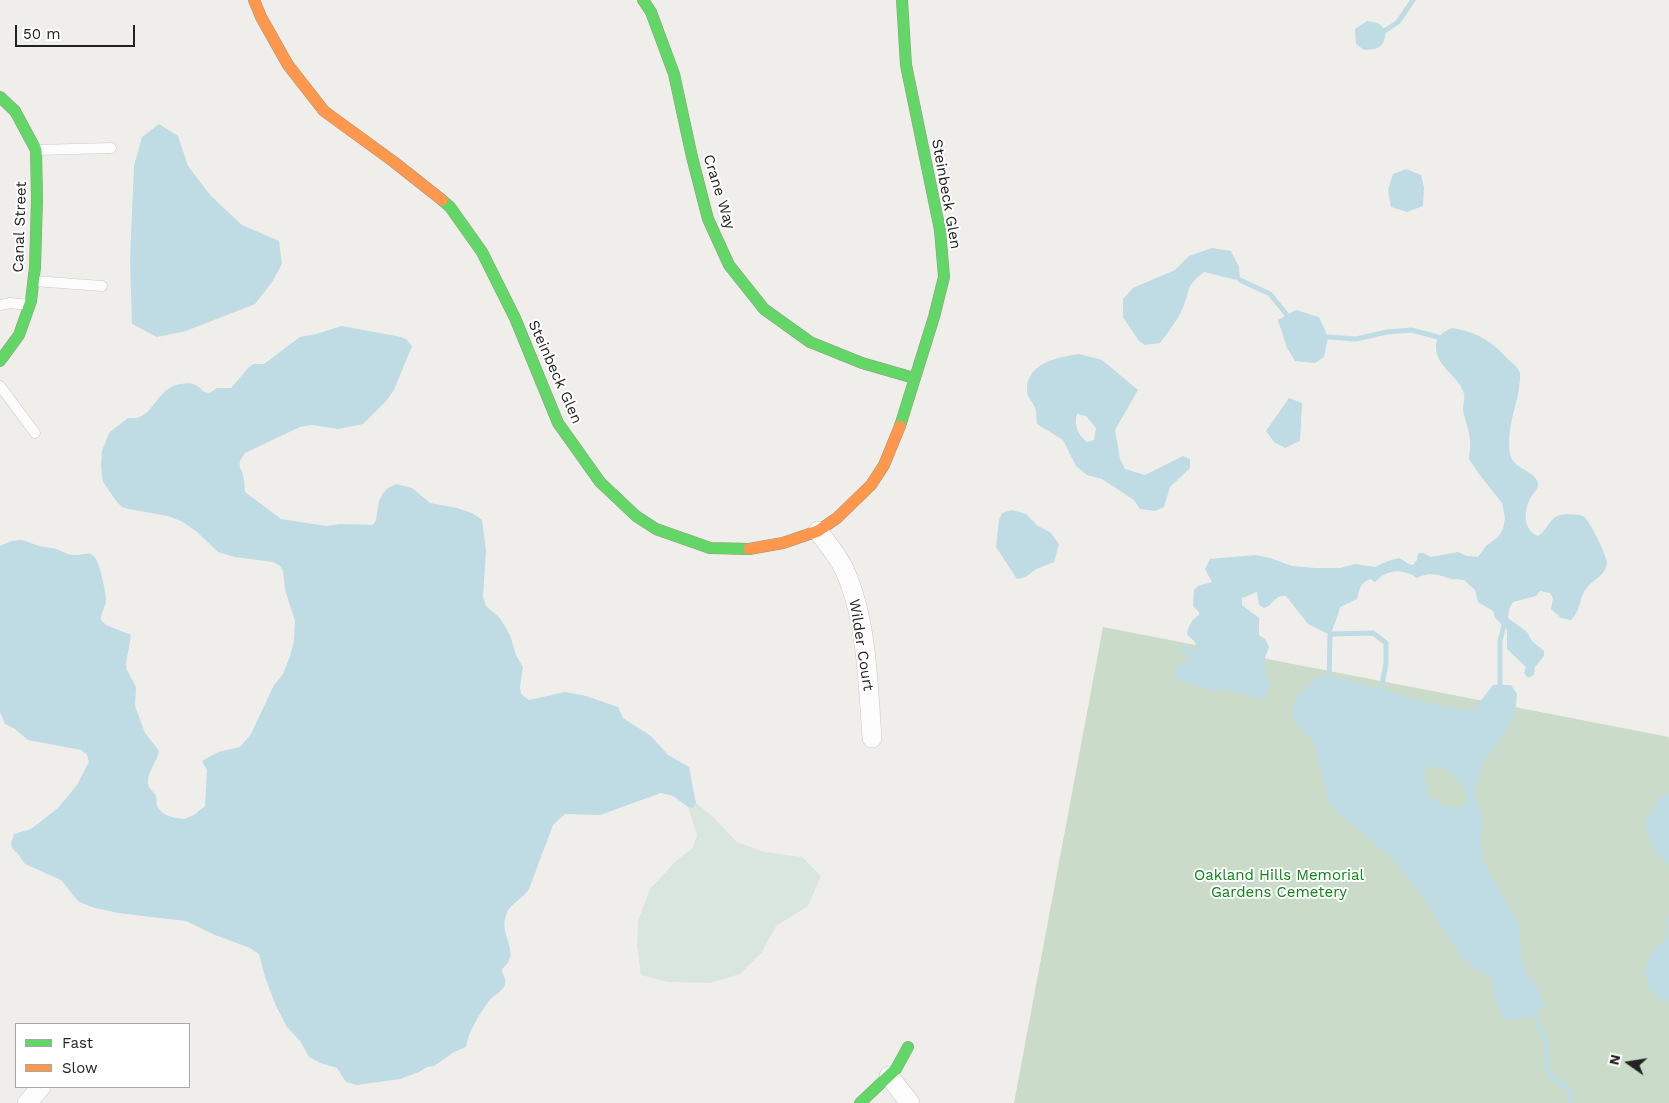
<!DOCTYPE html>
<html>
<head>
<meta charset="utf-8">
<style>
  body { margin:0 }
  #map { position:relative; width:1669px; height:1103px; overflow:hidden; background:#f0eeeb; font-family:"Work Sans",sans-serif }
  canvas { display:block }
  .legend { position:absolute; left:15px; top:1023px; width:175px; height:65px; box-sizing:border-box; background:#fff; border:1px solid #a7a7a7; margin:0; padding:6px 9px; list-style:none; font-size:15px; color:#222 }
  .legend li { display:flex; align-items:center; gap:10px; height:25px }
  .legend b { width:25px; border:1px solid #a7a7a7 }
  .north { position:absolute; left:1604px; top:1038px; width:50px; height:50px; -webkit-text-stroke:4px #fff; paint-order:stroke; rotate:283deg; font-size:14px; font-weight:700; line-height:20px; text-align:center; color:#222 }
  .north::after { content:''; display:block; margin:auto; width:18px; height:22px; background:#222; clip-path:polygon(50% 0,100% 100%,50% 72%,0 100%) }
  .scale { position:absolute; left:15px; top:25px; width:120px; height:22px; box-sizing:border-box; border:2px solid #222; border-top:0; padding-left:6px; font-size:15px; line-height:18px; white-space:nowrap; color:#222; -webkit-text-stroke:4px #fff; paint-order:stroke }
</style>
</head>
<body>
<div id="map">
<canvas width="1669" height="1103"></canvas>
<ul class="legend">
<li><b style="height:6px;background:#63d668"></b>Fast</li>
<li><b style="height:6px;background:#ff974d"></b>Slow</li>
</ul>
<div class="north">N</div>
<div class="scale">50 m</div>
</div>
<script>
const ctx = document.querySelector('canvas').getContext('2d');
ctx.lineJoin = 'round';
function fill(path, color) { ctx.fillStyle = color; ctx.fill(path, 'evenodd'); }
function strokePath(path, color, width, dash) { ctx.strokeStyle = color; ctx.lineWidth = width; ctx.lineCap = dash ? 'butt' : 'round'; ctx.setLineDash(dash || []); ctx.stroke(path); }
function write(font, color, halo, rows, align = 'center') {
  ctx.font = font + ' "Work Sans",sans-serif'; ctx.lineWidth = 4; ctx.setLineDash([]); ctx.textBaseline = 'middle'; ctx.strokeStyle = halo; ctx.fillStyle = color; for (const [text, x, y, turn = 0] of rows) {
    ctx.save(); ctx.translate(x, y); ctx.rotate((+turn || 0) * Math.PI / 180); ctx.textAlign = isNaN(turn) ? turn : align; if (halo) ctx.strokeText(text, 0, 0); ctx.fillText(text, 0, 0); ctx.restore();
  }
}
const wetland = new Path2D(`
  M696 803 711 815 737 842 764 852 802 857 821 876 808 906 776 926 762 952 740 974 710 983 668 982 641 975 637 945 638 920 650 889 677 860 693 848 697 835 688 807 693 808Z`);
const cemetery = new Path2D(`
  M1103 627 1669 737V1103H1014Z`);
const water = new Path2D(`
  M1367 21 1378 23 1386 30C1384 47 1381 49 1364 50L1356 44 1355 29Z
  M159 124 178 136 188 166 211 196 242 225 279 241 282 264 272 282 255 304 186 331 157 337 132 324 130 259 134 166 142 137Z
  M1406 169 1421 175 1424 187 1423 206 1407 212 1391 207 1388 190 1393 174Z
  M1212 248 1231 251 1239 267 1240 280C1227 279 1216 274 1204 272 1186 286 1191 287 1184 305 1179 319 1168 332 1160 343L1145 345 1139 341 1123 317V299L1133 288 1175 270 1189 256Z
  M1296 310 1319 317 1328 337 1324 357 1315 363 1295 361 1287 348 1278 320Z
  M342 326 401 337 406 339 412 346 394 390 387 400 363 424 338 429 312 425 300 427 245 453C234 467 243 467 244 480 245 484 244 488 245 492L281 519 326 526 340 524 373 525 376 520 379 501 383 493 388 488 396 484 412 488 430 503 457 508 472 513 482 520 486 551 483 597 486 606 500 618 510 635 516 655 523 667 520 687 521 694 529 700 565 692 586 696 618 707 623 718 651 736 668 755 689 767 696 803 693 808 688 807 673 796 661 793 600 815 565 814 553 825 529 889C523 899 509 904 506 915 498 937 523 952 502 969 502 975 507 979 505 984 504 991 493 995 489 1001 479 1015 469 1030 466 1047L454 1052 434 1066 427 1067 419 1072 400 1079 357 1085 346 1082 337 1068 320 1063 309 1057 300 1041 287 1027 276 1006 265 977 259 954 250 948 215 935 186 921 118 913 95 908 84 904 78 901 61 880 25 864 18 854 12 848 11 843 14 834 31 829 58 808 77 785 89 762 87 755 81 750 28 740 15 729 5 724 0 712V546C8 542 13 540 22 540 28 541 34 545 40 546 45 548 51 547 56 549 62 551 67 555 74 555 84 556 91 549 97 561 100 567 107 596 106 602 104 609 101 613 101 620L106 625 131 635 126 664 127 670 136 687 135 706 145 733 159 751C157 762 149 769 148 780 147 787 151 789 155 794 157 797 156 802 157 805 161 816 174 818 184 819L194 815 205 806 207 770 202 761 218 752 240 747 251 734 274 685 283 674 290 656 294 641 295 621 285 590 283 571 280 566 273 562 235 557 218 552 197 532 183 522 168 516 129 509 122 507 117 502 103 482 101 467 102 451 109 433 128 418C154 422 155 387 181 384 192 382 196 384 204 392L210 393 217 388H231L249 367 254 364H264L300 337 316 334Z
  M1452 328C1475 332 1489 339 1505 356 1510 362 1517 365 1520 373 1521 378 1519 384 1519 389 1515 411 1505 434 1511 457 1515 469 1535 471 1538 483 1539 488 1534 492 1531 497 1524 509 1522 530 1538 536 1547 531 1549 518 1560 515 1566 514 1577 514 1583 516 1589 519 1607 556 1607 563 1605 577 1593 579 1586 589 1579 597 1581 611 1571 620L1561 618 1551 609 1553 598 1550 593 1540 591 1536 596 1513 602 1509 609 1508 618 1527 632 1532 641 1544 651V656L1535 667 1534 675 1528 678 1524 673 1526 667 1507 649V629L1495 618 1493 611 1478 602 1475 590 1464 580C1459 579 1453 580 1448 578 1436 574 1428 572 1417 578 1403 568 1387 569 1375 582L1370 579C1359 584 1360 589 1357 599L1340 607C1338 617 1334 624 1331 634L1330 635 1308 624 1286 596C1275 594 1274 605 1264 608L1259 605 1257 592 1242 598V605L1259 618V635L1265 639 1269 647C1267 653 1263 661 1264 667 1266 679 1274 689 1263 699L1223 689 1214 691 1202 688 1177 679 1175 674 1176 666 1187 661 1189 657 1186 652 1181 654 1179 652V649L1187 646 1192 651 1195 650C1198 640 1192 641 1187 634 1188 626 1192 619 1199 615V612L1193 606 1194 590 1198 586 1212 582 1205 569 1210 559 1256 555 1270 558 1292 566 1316 568H1340L1355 564 1375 567 1388 561 1399 558 1409 564 1413 565 1417 560 1418 553H1423L1431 557 1458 552 1467 556 1478 557 1486 546 1498 537 1503 529 1505 518 1502 503 1479 474 1469 459C1469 452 1471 446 1470 440 1469 429 1465 420 1463 410 1463 404 1465 399 1464 394 1460 376 1434 367 1436 344 1437 336 1444 331 1452 328Z
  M1079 354 1102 360 1138 390 1115 430 1120 459 1125 469 1145 475 1183 456 1190 459V468L1170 487 1164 507 1155 511 1140 509 1134 500 1102 479 1087 475 1076 466 1063 440 1037 424C1036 419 1037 413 1035 408 1033 402 1027 397 1027 391 1026 363 1058 357 1079 354ZM1077 414 1086 416 1096 428 1094 440 1087 442C1079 436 1073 425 1077 414Z
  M1289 398 1302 403 1300 441 1285 448 1274 442 1266 431Z
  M1012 510 1026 514 1038 526 1050 532 1059 544 1054 562 1036 569 1026 577 1017 579 996 547 999 520 1002 513Z
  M1322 675 1390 691 1434 705 1473 711 1493 685H1511L1517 694 1515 716 1494 749 1482 764 1474 791 1483 820 1480 838 1483 862 1519 925 1521 958 1528 976 1538 988 1544 1006C1528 1018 1524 1022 1503 1018L1495 1000 1490 976 1476 970 1462 958 1422 895 1390 856 1330 806 1313 742 1292 718 1294 700 1308 685ZM1431 766 1443 768 1454 776 1466 791V804C1453 814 1439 803 1428 795L1424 770Z
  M1669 793V866L1653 849 1645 824 1661 796Z
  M1669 914V1001H1661L1650 990 1644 972 1652 952 1668 935 1666 920Z`);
const stream = new Path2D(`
  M1386 30 1398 22 1413 0
  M1240 280 1270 294 1287 315
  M1328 337 1356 339 1387 332 1411 330 1438 337
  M1331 634 1373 633 1386 643V664L1381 689
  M1329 682 1330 635
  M1500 685V641L1504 625
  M1531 1009 1534 1014C1538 1025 1545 1036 1547 1047 1548 1055 1544 1063 1548 1071 1556 1087 1573 1082 1571 1103`);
const lane = new Path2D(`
  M37 150 111 148
  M34 281 102 286
  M0 305 10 303 29 305
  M0 386 35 433`);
const street = new Path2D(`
  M818 531C827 543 838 556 844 569 867 618 868 684 872 738
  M889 1076 910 1103
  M27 1103 41 1087`);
const fast = new Path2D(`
  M643 0 651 12 674 74 692 157 708 219 729 265 764 309 810 342 862 363 914 378
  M0 97 15 111 36 150 37 199 35 267 31 301 19 335 0 361
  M442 200 450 207 482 252 515 318 558 423 600 482 636 516 656 529 710 548 749 549
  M900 426 934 317 944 277 940 230 906 65 902 0
  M860 1103 896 1069 908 1047`);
const slow = new Path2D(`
  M254 0 261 17 288 65 324 111 394 162 442 200
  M749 549 783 543 818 531 837 518 871 485 884 465 900 426`);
const streetNames = [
  ["Crane Way",719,192,73],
  ["Steinbeck Glen",946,194,80],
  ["Canal Street",20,227,-88],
  ["Steinbeck Glen",555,372,66],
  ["Wilder Court",861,645,81]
];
const parkNames = [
  ["Oakland Hills Memorial",1279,876],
  ["Gardens Cemetery",1279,893]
];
fill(wetland, '#d9e6de');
fill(cemetery, '#cadbca');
fill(water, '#bfdbe3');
strokePath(stream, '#bfdbe3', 5);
strokePath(lane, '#c9c8c7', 11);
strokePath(street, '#c9c8c7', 20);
strokePath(fast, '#999a82', 12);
strokePath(slow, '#999a82', 12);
strokePath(lane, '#fdfcfc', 10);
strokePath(street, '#fdfcfc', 19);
strokePath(fast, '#63d668', 11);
strokePath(slow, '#ff974d', 11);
write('15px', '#222', '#fff', streetNames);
write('15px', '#0c8416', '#fff', parkNames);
</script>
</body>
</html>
